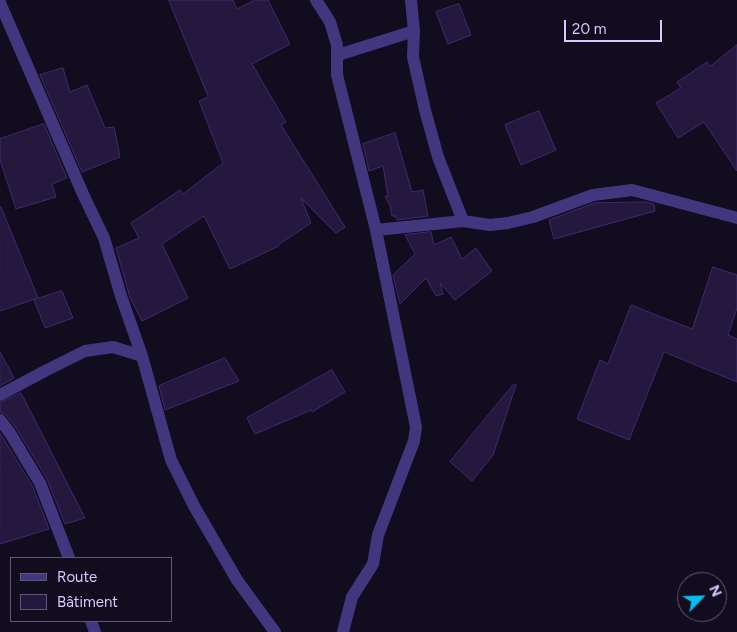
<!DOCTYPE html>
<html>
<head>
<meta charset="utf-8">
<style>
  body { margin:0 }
  #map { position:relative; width:737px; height:632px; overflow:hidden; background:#120c1f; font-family:Figtree,sans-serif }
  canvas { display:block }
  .legend { position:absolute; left:10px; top:557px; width:162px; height:65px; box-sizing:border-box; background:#120c1f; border:1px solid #605879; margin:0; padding:6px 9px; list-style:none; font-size:15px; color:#d6caff }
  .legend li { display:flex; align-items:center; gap:10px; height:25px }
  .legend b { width:25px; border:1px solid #605879 }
  .north { position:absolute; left:677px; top:572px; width:50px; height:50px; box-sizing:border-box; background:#120c1f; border:1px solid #605879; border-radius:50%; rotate:66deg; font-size:14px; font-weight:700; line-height:20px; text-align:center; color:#d6caff }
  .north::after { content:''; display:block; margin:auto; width:18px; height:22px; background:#01bff4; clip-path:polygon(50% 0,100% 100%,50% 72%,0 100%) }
  .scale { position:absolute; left:564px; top:20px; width:98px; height:22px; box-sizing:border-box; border:2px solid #d6caff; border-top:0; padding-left:6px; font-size:15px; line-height:18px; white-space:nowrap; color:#d6caff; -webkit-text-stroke:4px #120c1f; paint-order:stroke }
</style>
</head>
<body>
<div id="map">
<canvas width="737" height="632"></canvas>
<ul class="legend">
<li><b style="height:6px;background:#42377e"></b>Route</li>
<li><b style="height:14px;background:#25183f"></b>Bâtiment</li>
</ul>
<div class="north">N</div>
<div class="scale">20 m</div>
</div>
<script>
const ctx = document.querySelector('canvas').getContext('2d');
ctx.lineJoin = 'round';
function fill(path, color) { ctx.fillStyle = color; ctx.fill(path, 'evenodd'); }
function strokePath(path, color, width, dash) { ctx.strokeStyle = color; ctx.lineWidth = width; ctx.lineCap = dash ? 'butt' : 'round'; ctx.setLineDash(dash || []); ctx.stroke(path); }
const building = new Path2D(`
  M169 0H233L237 9 255 0H268L290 44 252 64 286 122 281 125 345 227 336 233 301 198 311 223 278 245 279 246 230 269 204 216 162 244 188 298 142 321 130 298 116 248 139 238 131 223 180 190 183 194 223 163 199 101 208 97Z
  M459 4 471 35 448 44 436 12Z
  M737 45V171L704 122 678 138 656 103 681 88 677 82 707 62 710 66Z
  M63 68 70 92 87 85 105 128 114 127 120 157 82 172 40 75Z
  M539 111 556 150 521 165 505 125Z
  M44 124 67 178 52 184 56 197 16 209 0 160V139Z
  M395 133 412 192 423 190 428 216 397 220 395 216H392L390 205 385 196H388L383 166 369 171 363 144Z
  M645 202 654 204 655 211 554 239 549 220 594 203Z
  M0 207H1L38 298 0 311Z
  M431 232 434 245 451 237 462 259 476 248 492 271 455 300 440 283 443 294 436 296 426 278 400 304 393 275 415 254 405 235Z
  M713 267 737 275V308L728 335 737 339V382L664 352 629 440 577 419 600 360 608 364 631 305 692 329Z
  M62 291 73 318 45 328 34 300Z
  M0 352 14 378 0 386Z
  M225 358 239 381 165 410 159 386Z
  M332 370 345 392 312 412 311 410 255 434 247 418Z
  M514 384 516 385 493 455 472 481 450 462Z
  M21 393 85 518 65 524 47 479 16 428 6 415 0 412V403Z
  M0 433 33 487 49 529 0 544Z`);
const minor = new Path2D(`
  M316 0 330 22 337 45V75L376 230
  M411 0 414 31 413 57 425 110 438 157 463 221
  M0 3 83 194 104 238 121 296 142 356 171 460 194 506 237 580 275 632
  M338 55 414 31
  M0 395 45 371 85 351 113 347 142 356
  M0 420 10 433 40 483 69 558
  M91 621 95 632
  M343 632 352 597 373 564 378 535 414 441 416 427 376 230 463 221 490 225 508 223 533 217 593 195 632 190 730 216 737 218`);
fill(building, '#25183f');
strokePath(building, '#3f2a6b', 1);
strokePath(minor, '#42377e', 12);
</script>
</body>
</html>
